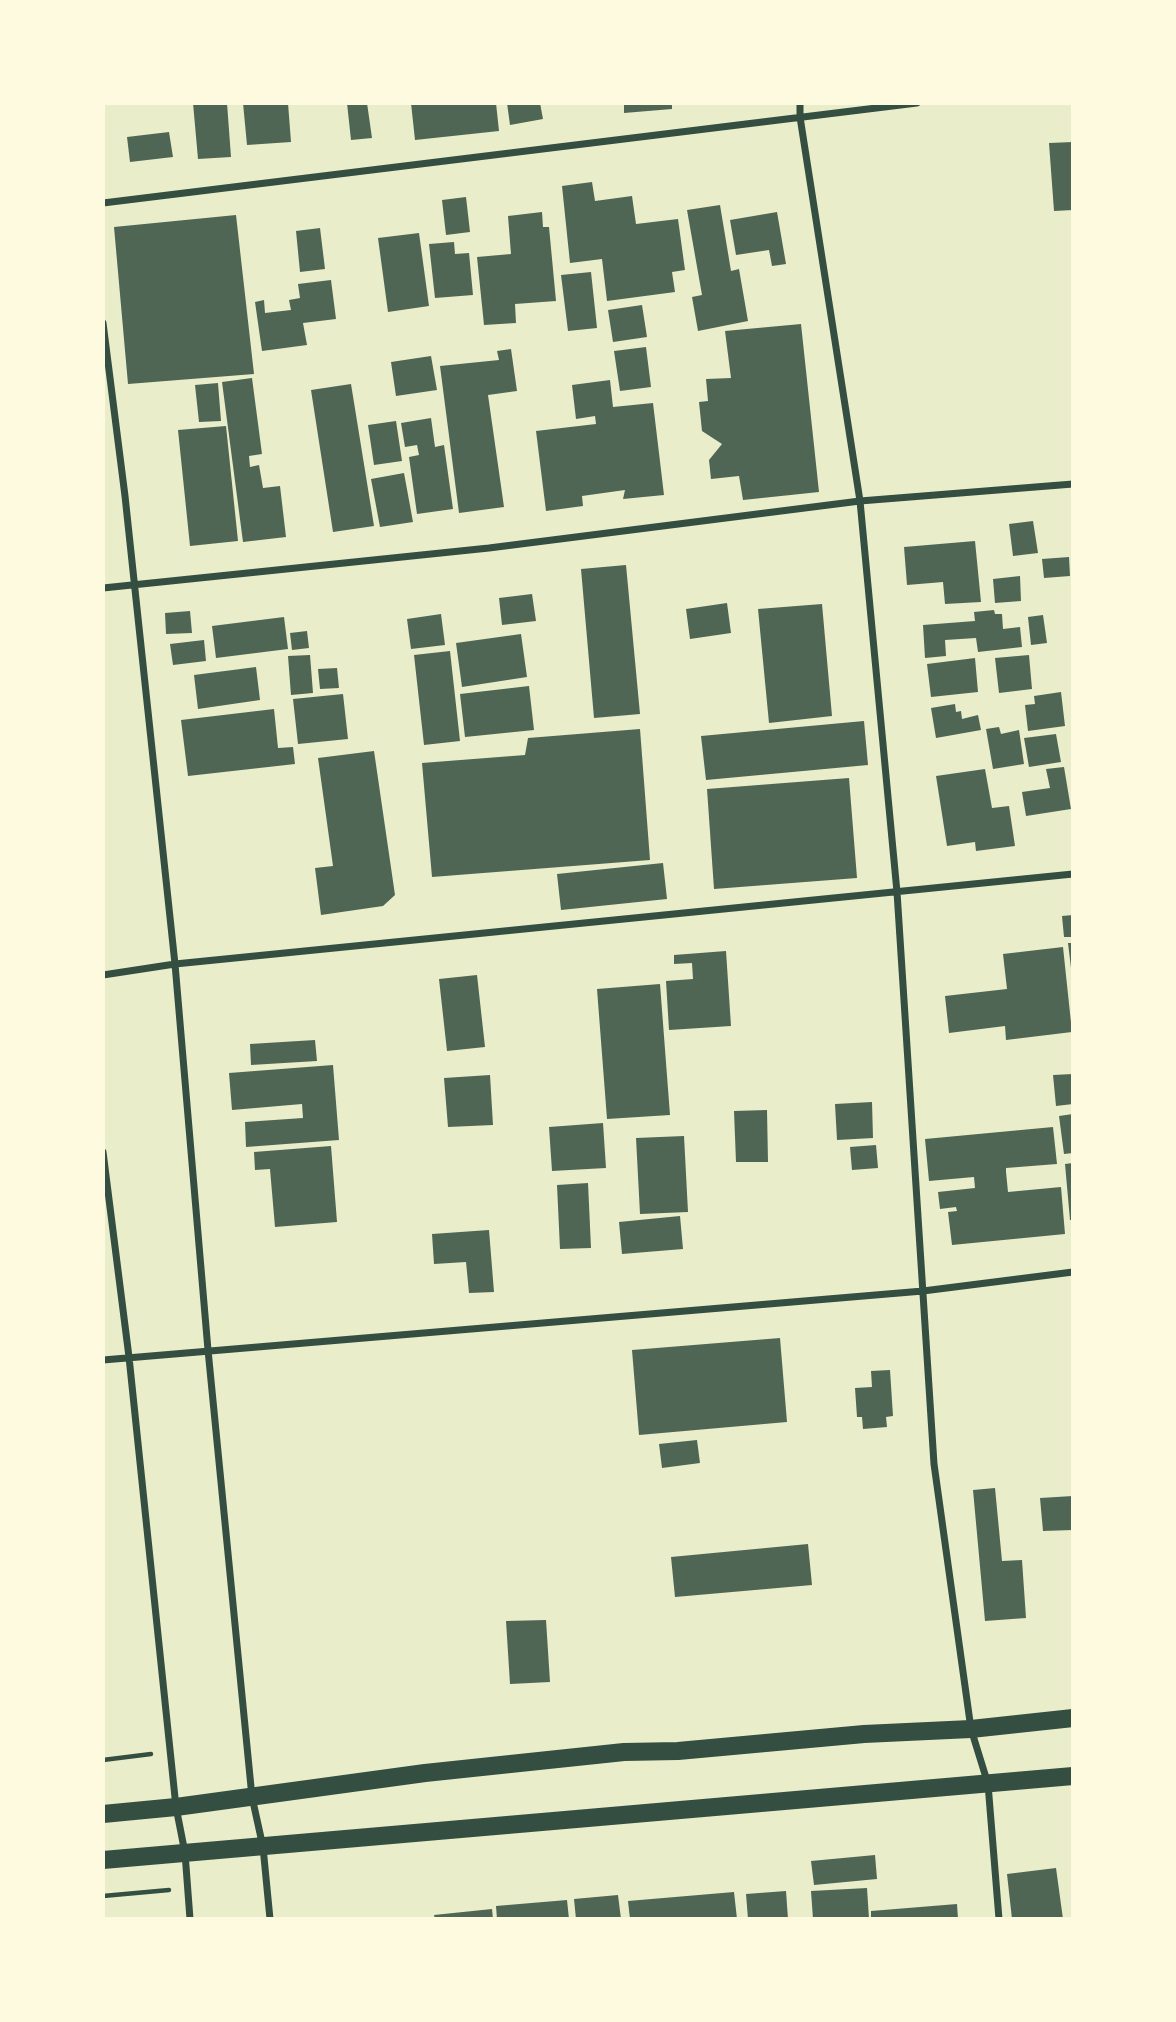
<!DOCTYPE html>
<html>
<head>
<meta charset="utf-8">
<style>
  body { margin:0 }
  #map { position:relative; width:1176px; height:2022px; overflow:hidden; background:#e9edc9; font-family:Figtree,sans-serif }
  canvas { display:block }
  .frame { position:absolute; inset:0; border:105px solid #fefae0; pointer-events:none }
</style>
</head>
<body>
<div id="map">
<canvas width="1176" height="2022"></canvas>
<div class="frame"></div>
</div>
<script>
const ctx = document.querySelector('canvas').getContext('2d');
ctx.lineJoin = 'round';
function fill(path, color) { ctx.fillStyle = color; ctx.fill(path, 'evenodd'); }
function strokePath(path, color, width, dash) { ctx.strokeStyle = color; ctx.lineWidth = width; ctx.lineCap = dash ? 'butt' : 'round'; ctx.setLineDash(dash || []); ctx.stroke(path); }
const building = new Path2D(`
  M193 103H227L231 157 198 159Z
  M243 103H288L291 142 247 145Z
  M347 103H367L372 138 351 140Z
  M411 103H496L499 131 415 140Z
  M507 103H540L543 119 510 125Z
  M624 103H672V109L624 113Z
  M169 132 173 157 130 162 127 137Z
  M1073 142V210L1054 211 1049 143Z
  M592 182 595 201 632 196 636 224 678 219 685 270 672 272 675 292 607 301 602 259 570 263 562 186Z
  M466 197 470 232 446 235 442 200Z
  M720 205 731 271 739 269 748 321 698 331 692 297 702 295 687 210Z
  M542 212 543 227H549L556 301 515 304 516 323 484 325 477 257 511 254 508 216Z
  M777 212 786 264 772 266 769 250 736 255 730 220Z
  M236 215 254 374 128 384 114 227Z
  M320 228 325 269 300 272 296 231Z
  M419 233 429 306 388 312 378 238Z
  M454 242 455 254 469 253 473 295 435 298 429 244Z
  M591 272 597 328 568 331 561 275Z
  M331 280 336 319 303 323 307 345 262 351 255 302 264 300 265 313 291 310 289 300 300 298 298 284Z
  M642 305 647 337 613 342 608 310Z
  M801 324 819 492 743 500 739 476 711 479 709 460 722 444 702 431 699 402 708 401 706 379 731 378 725 331Z
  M646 347 651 387 620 391 614 351Z
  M511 349 517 391 488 395 504 507 459 513 440 366 499 360 497 351Z
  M431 356 437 390 396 396 391 362Z
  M252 378 262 454 249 456 250 467 259 465 263 488 280 486 286 537 243 542 222 382Z
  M610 380 613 407 653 403 664 495 623 499 625 490 582 496 583 506 546 511 536 431 596 424 595 416 576 419 572 385Z
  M218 383 221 421 199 422 195 385Z
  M351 384 374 526 333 532 311 390Z
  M431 418 435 447 444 445 453 509 417 514 409 457 419 455 417 445 405 447 401 423Z
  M396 421 402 461 374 465 368 425Z
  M226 426 238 541 190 546 178 430Z
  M404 473 413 522 380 527 371 479Z
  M1033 521 1038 553 1013 556 1009 524Z
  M975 541 981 602 945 604 943 582 907 585 904 547Z
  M1069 557 1070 576 1044 578 1042 559Z
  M626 565 640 714 594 718 581 569Z
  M1020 576 1021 601 995 603 993 579Z
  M532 594 536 621 502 625 499 598Z
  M727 603 731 633 690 639 686 609Z
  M822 604 832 716 769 723 758 609Z
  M994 610 995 614H1002L1003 629 1020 627 1022 647 978 652 976 638 945 640 946 656 925 658 923 625 975 621 974 612Z
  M190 611 192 633 166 634 165 613Z
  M441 614 445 645 411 649 407 619Z
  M1043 615 1047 643 1031 645 1028 617Z
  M284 617 288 649 216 658 212 626Z
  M307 631 309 648 292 650 290 633Z
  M521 634 527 677 462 687 456 643Z
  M204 640 206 661 173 665 170 644Z
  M450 651 460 741 424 745 414 655Z
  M310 655 313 693 291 695 288 656Z
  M1029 655 1032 689 999 693 995 658Z
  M975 658 978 692 931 697 927 664Z
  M256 667 260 700 198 709 194 675Z
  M337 668 339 688 320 689 318 669Z
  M529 686 534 730 465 737 460 694Z
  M1061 692 1065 726 1028 731 1025 705 1035 704 1034 696Z
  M343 694 348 739 298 744 293 699Z
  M955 704 956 712 961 711 962 719 978 715 981 730 936 738 931 708Z
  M274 709 278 748 293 747 295 764 188 776 181 720Z
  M864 721 868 765 706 780 701 736Z
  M999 727 1001 734 1019 730 1024 764 993 769 986 729Z
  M640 729 650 860 432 877 422 763 525 755 528 738Z
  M1056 734 1061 762 1029 767 1024 738Z
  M374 751 395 895 383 906 321 915 315 868 333 866 318 758Z
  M1064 767 1071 809 1026 816 1022 792 1050 788 1046 769Z
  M985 769 992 808 1009 806 1015 846 976 851 975 842 947 846 936 776Z
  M849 778 857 878 714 889 707 789Z
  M663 863 667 899 561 910 557 874Z
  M1073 915V937H1064L1062 916Z
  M1068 943H1073V968H1071Z
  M1063 947 1072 1032 1006 1040 1005 1026 949 1033 945 996 1007 989 1003 954Z
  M726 951 731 1026 669 1030 666 981 693 979 692 963 674 964V955Z
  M477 975 485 1047 447 1051 439 979Z
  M660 984 670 1115 607 1119 597 989Z
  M315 1040 317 1061 251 1065 250 1044Z
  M333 1065 339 1140 246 1147 245 1122 303 1118 302 1104 232 1110 229 1073Z
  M1073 1074V1104L1056 1106 1053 1075Z
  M490 1075 493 1125 448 1127 444 1078Z
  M872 1102 873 1138 837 1140 835 1104Z
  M767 1110 768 1162H736L734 1111Z
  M1073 1114V1153L1064 1154 1059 1116Z
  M603 1123 606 1168 552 1171 549 1127Z
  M1053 1127 1057 1164 1006 1168V1172L1008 1192 1061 1187 1065 1234 952 1245 948 1212 957 1211 956 1207 940 1209 938 1192 975 1188 974 1177 929 1181 925 1139Z
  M684 1136 688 1212 640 1214 636 1138Z
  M876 1145 878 1168 852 1170 850 1147Z
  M331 1146 337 1222 275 1227 270 1169 255 1170 254 1152Z
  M1073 1163V1220H1070L1065 1164Z
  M588 1183 591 1248 560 1249 557 1185Z
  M680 1216 683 1249 622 1254 619 1222Z
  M489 1230 494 1292 469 1293 466 1262 434 1264 432 1234Z
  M780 1338 787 1422 639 1435 632 1350Z
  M890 1370 893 1416 886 1417 887 1427 863 1429 862 1417H857L855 1388 872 1387 871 1371Z
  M697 1440 700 1463 662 1468 659 1444Z
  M995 1488 1002 1561 1022 1560 1026 1618 985 1621 973 1490Z
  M1073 1496V1530L1043 1531 1040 1498Z
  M808 1544 812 1585 675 1597 671 1557Z
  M546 1620 550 1682 510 1684 506 1621Z
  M875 1855 877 1879 814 1885 811 1861Z
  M1056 1868 1063 1919H1012L1007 1874Z
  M867 1888 869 1919H813L811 1891Z
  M786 1891 788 1919H748L746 1894Z
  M734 1892 737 1919H630L628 1901Z
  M618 1895 621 1919H576L574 1899Z
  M567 1900 569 1919H497L496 1906Z
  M957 1904 958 1919H871V1911Z
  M492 1909 493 1919H435L434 1915Z`);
const path = new Path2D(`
  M103 1760 151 1754
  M103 1896 169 1890`);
const minor = new Path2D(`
  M800 103V117L860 501 897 892 934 1464 971 1729 988 1784 999 1919
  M103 203 917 103
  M103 323 125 496 175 964 208 1350 252 1797 263 1847 270 1919
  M103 588 489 548 860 501 1073 484
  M103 975 175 964 1073 874
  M103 1152 129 1357 176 1807 185 1853 190 1919
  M103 1360 923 1291 1073 1272`);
const primary = new Path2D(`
  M103 1814 176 1807 425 1773 624 1752 678 1751 864 1734 971 1729 1073 1718
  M103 1860 1073 1776`);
fill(building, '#4f6655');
strokePath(path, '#344e41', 4.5);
strokePath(minor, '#344e41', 7);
strokePath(primary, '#344e41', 18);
</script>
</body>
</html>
